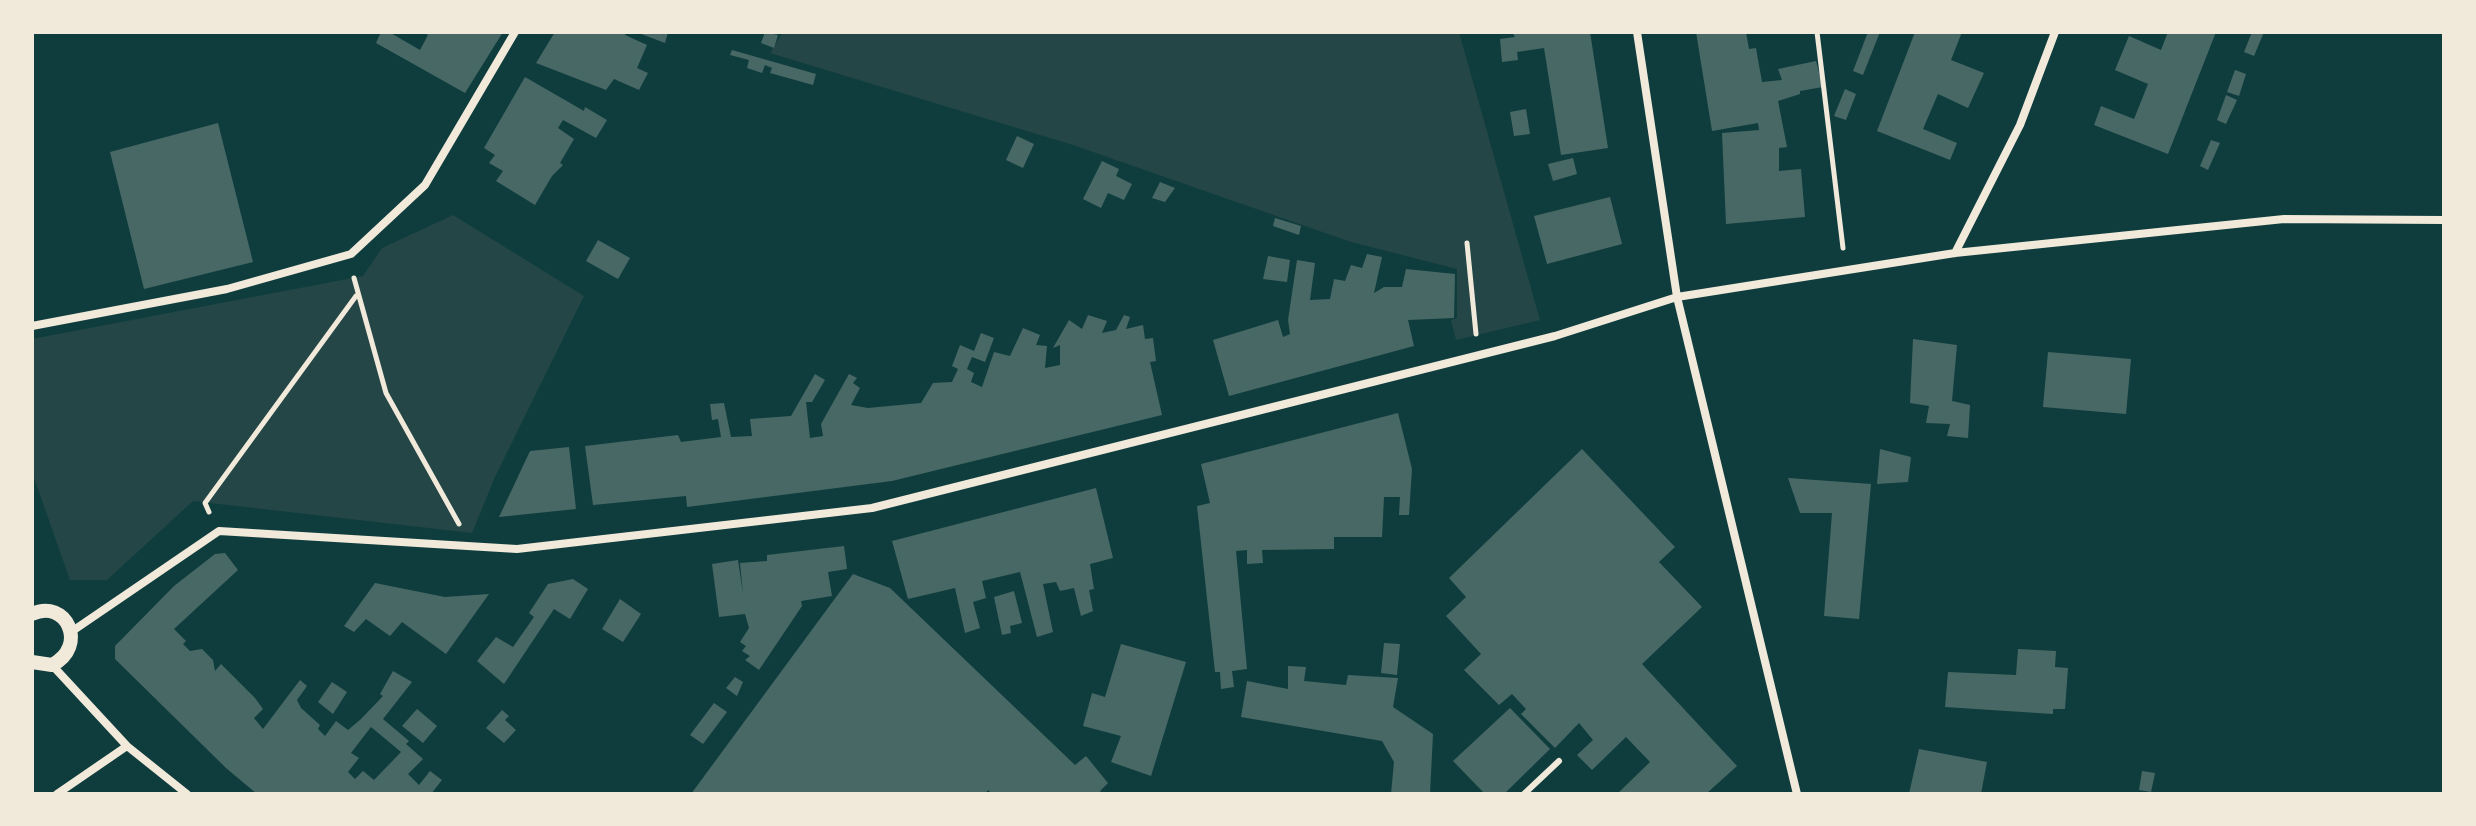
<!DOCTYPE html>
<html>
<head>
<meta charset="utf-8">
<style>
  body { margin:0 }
  #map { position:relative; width:2476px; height:826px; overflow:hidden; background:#0f3d3e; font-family:Jost,sans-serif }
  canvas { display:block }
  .frame { position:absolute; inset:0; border:34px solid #f1e9da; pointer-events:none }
</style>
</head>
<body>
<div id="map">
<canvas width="2476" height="826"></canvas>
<div class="frame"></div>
</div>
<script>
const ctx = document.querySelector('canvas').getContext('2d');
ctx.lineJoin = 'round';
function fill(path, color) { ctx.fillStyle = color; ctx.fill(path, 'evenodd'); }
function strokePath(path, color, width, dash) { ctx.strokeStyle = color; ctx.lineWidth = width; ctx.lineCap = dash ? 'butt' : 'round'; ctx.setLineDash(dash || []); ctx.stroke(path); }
const green = new Path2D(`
  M783 32H1459L1540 320 1456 340 1451 320 1457 318V269L1351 242 1073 145 770 53Z
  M453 215 584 296 495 477 472 533 193 501 107 580H70L32 472V339L363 276 382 248Z`);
const building = new Path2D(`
  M381 32H389L420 50 428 35 422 32H503L465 93 376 43Z
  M555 32H626L625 35 647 45 637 68 648 73 639 90 614 79 606 90 536 63Z
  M636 32H668L665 43Z
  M765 32 778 35 774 48 761 43Z
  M1512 32H1590L1608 148 1561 155 1544 48 1517 52 1518 60 1502 62 1500 39 1515 37Z
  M1696 32H1746L1749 49 1756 48 1762 82 1782 80 1778 69 1816 61 1823 87 1800 91V94L1778 101 1787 147 1779 148V171L1801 169 1805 217 1726 224 1722 133 1759 130 1758 123 1712 131Z
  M1868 32H1880L1863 75 1853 71Z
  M1915 32H1962L1951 60 1984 73 1968 108 1938 94 1923 129 1957 143 1950 160 1877 131Z
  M2168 32H2216L2168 154 2094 125 2101 106 2134 119 2148 84 2115 70 2129 36 2161 50Z
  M2252 32H2264L2254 56 2244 52Z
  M732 50 816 74 813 85 770 73 772 68 765 65 762 73 747 68 749 60 730 55Z
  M2235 70 2246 74 2239 96 2227 92Z
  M525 77 584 111 585 107 607 120 596 138 563 120 558 128 574 139 560 163 563 165 552 176 535 205 496 181 503 171 489 163 495 155 484 148Z
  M1845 89 1856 94 1846 120 1834 116Z
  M2226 95 2237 100 2226 124 2217 120Z
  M1526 109 1530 134 1514 136 1510 112Z
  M218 123 253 262 144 289 110 152Z
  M1017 136 1034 144 1023 168 1006 160Z
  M2211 140 2220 143 2208 170 2200 166Z
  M1573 158 1577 174 1553 181 1548 164Z
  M1102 161 1119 169 1116 176 1132 184 1124 200 1108 193 1101 208 1083 199Z
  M1160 182 1175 188 1165 202 1152 198Z
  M1610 197 1622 244 1547 264 1534 216Z
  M1275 218 1301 226 1299 235 1273 226Z
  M598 240 630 258 618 279 586 261Z
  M1367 254 1382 257 1374 293 1384 287H1402L1406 269 1455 274 1454 318 1408 320 1414 346 1229 396 1213 340 1278 320 1283 337 1290 334 1288 320 1297 260 1315 263 1310 300 1330 299 1334 279 1345 281 1351 265 1362 268Z
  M1268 256 1290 260 1287 282 1263 279Z
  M1088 315 1107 321 1102 333 1116 330 1124 315 1130 317 1126 329 1143 325 1145 339 1153 338 1156 361 1150 362 1162 415 892 481 687 507 686 496 593 505 585 446 678 435 681 442 721 437 718 419 712 420 710 404 724 403 731 437 752 436 750 419 791 416 815 374 825 380 812 402H806L810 438 823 436 821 424 849 374 857 378 853 383 860 388 851 405 868 408 921 403 933 383 952 382 958 369 952 366 960 345 974 351 981 333 994 338 985 362 972 357 967 369 974 373 971 382 982 387 994 352 1010 356 1023 328 1040 335 1036 345 1047 346 1045 368 1060 365V345L1053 348 1069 320 1082 329Z
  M1913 339 1957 345 1952 401 1970 405 1968 438 1947 436 1950 424 1926 423 1929 406 1910 403Z
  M2048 352 2131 359 2126 414 2043 407Z
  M1398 413 1412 469 1409 515H1399L1400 497H1384L1382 537H1334V549L1262 550 1263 563 1247 564V550L1236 551 1247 669 1232 671 1234 687 1221 689 1220 672H1215L1197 506 1210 503 1201 464Z
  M569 447 576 509 499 517 530 451Z
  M1582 449 1675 547 1659 562 1702 607 1642 664 1737 766 1706 794H1617L1650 762 1626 737 1592 770 1577 755 1593 740 1579 723 1555 748 1521 714 1526 709 1512 694 1499 705 1464 670 1481 654 1446 616 1466 597 1449 578Z
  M1880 449 1911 457 1908 482 1877 484Z
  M1788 478 1871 484 1859 619 1824 616 1832 513H1800Z
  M1096 488 1113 558 1090 564 1094 589 1089 590 1093 611 1081 616 1074 588 1060 591 1056 582 1043 584 1053 632 1037 637 1020 572 982 581 986 598 973 602 980 628 965 633 955 588 908 599 892 541Z
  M844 546 847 569 828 572 832 596 801 601 802 606 759 670 745 660 750 656 742 651 746 646 740 642 749 628 745 614 719 617 712 564 738 560 743 594 740 563 767 561V555Z
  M225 553 238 570 174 629 186 641 183 644 190 651 202 649 213 660 215 671 221 664 255 698 263 709 254 718 263 729 300 680 307 686 297 700 301 708 320 725 318 729 325 736 336 721 348 730 361 719 383 696 380 694 393 671 412 682 383 719 409 741 406 744 423 759 408 774 419 785 430 771 442 780 431 794H257L226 768 115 659V646L174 586 215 554ZM371 727 401 752 374 780 363 771 355 779 348 772 359 758 351 753Z
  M853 574 890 588 1075 765 1086 756 1108 783 1100 791 1103 794H992L988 790 985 794H691Z
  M573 579 588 589 570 619 554 609 504 684 477 661 496 637 513 647 534 617 529 613 548 584Z
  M375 583 445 597 489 594 446 654 402 622 390 636 366 619 354 632 344 626Z
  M1014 591 1022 623 1010 626 1011 633 1002 635 994 597Z
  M620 599 641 614 623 642 602 629Z
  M1384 643 1400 644 1397 675 1381 673Z
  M1121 644 1186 662 1151 776 1111 762 1121 736 1083 726 1092 693 1105 697Z
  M2018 649 2056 651 2055 667 2068 668 2065 709H2053V714L1945 707 1948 672 2016 675Z
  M1288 666 1306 667 1304 681 1346 685 1348 675 1398 678 1393 707 1433 734 1430 794H1391L1394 762 1382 741 1241 717 1247 681 1288 689Z
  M735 677 743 682 737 696 726 688Z
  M332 682 347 692 333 714 318 702Z
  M714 703 727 712 703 744 690 735Z
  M1510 708 1550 749 1504 794H1485L1453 761Z
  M417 709 437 726 423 743 402 726Z
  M502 710 509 716 505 720 516 730 504 743 486 728Z
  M1919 749 1987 762 1981 794H1909Z
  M2142 771 2155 773 2151 792 2139 790Z`);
const path = new Path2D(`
  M1817 32 1843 248
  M1467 243 1476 334
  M354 278 386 393 459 524
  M209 512 205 503 356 296`);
const service = new Path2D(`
  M1524 794 1559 761`);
const minor = new Path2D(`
  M1637 32 1677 297 1797 794
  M1955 253 2020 125 2055 32
  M32 326 227 289 351 254 425 185 515 32
  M71 632 219 531 517 549 872 508 1555 336 1677 297 1955 253 2284 219 2444 220
  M52 665 127 746 187 794
  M57 794 127 746`);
const tertiary = new Path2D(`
  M32 614C66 598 89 646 52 665L32 662`);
fill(green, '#244646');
fill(building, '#486865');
strokePath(path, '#f1e9da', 5);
strokePath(service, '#f1e9da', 6);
strokePath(minor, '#f1e9da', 8);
strokePath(tertiary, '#f1e9da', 14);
</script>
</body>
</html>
